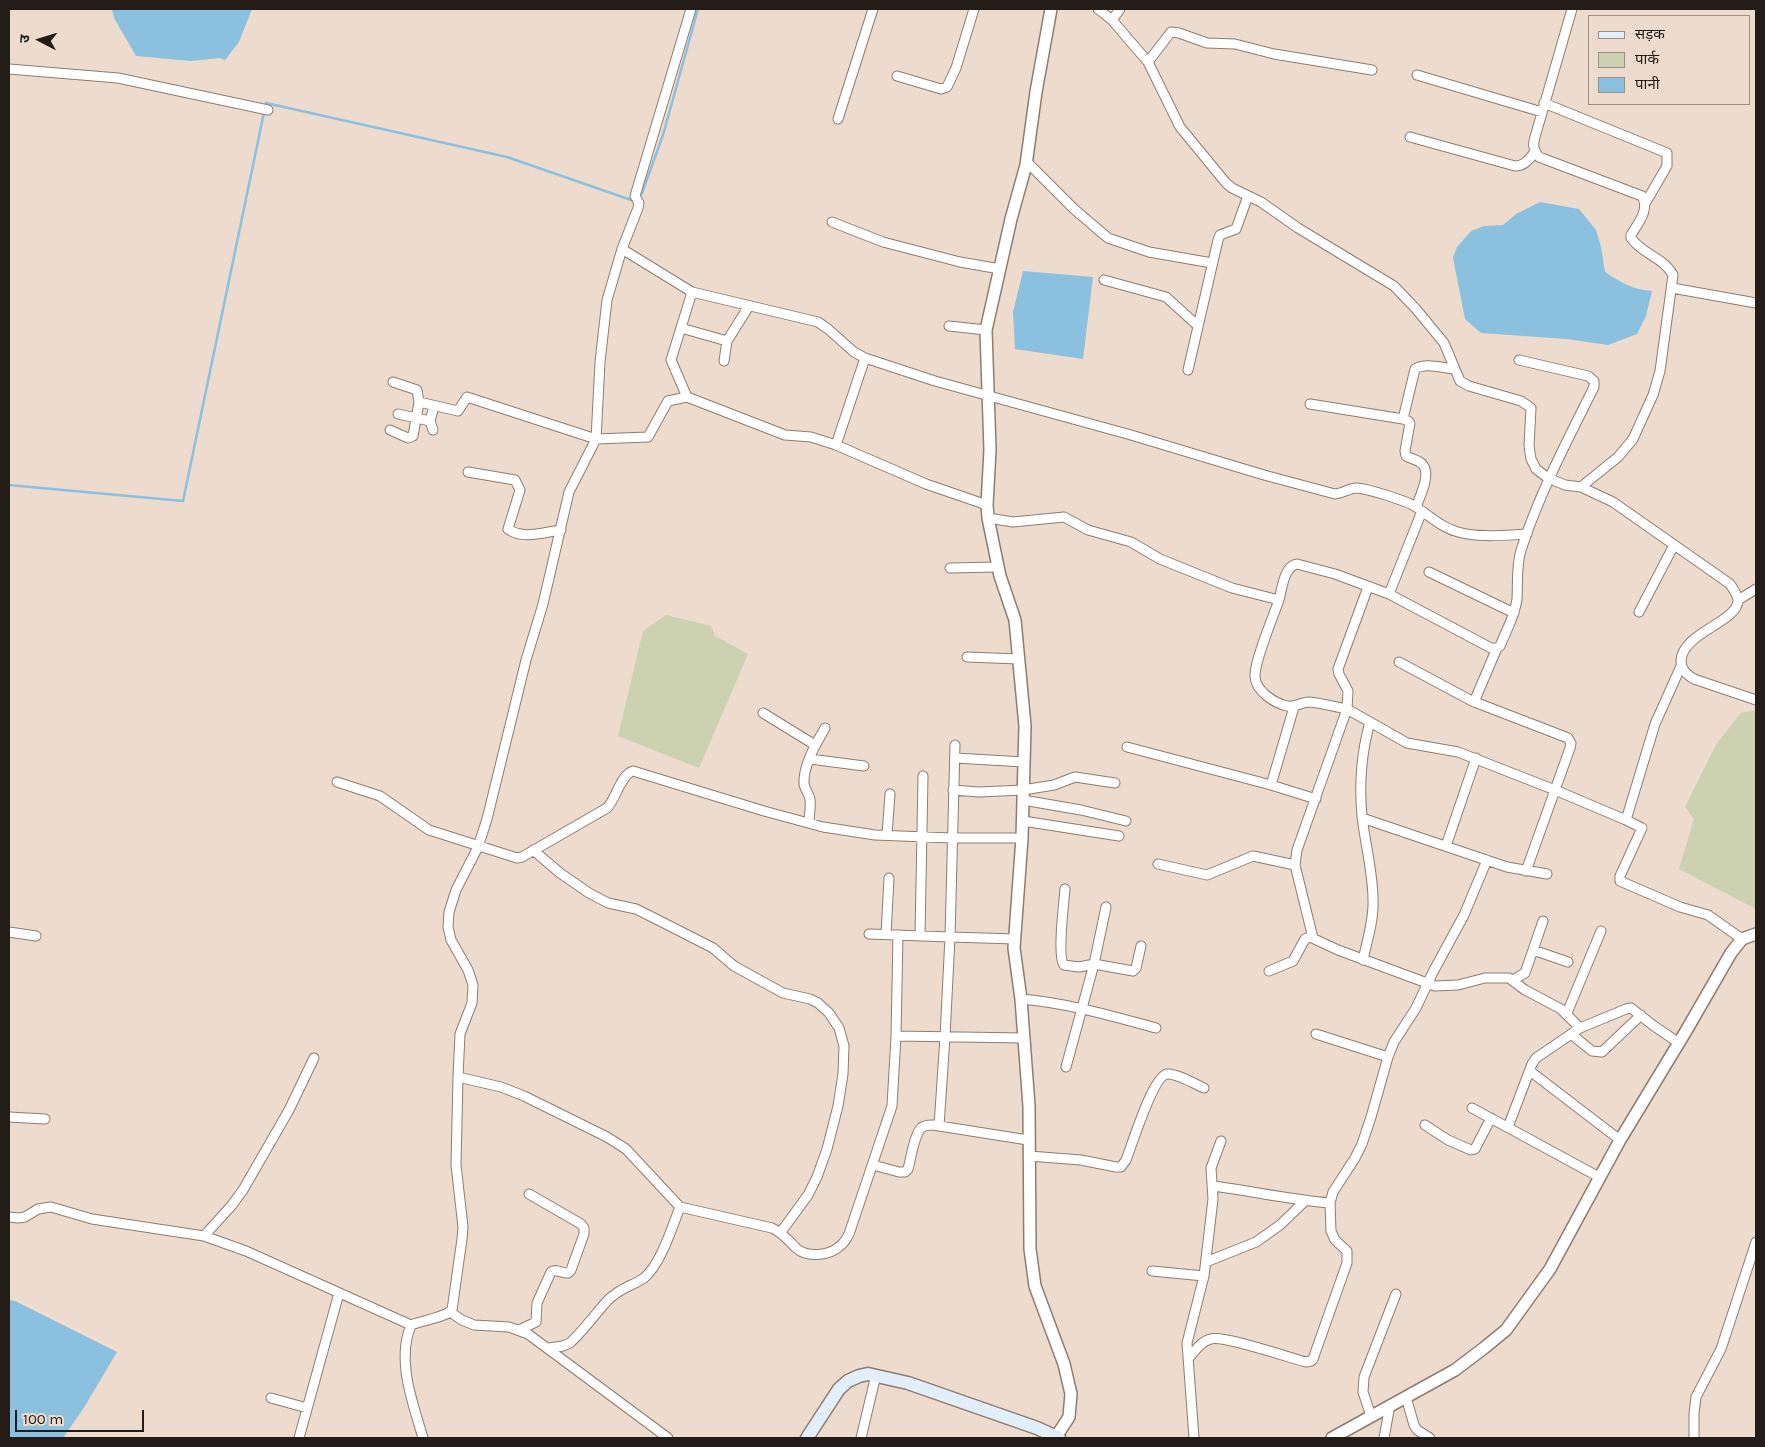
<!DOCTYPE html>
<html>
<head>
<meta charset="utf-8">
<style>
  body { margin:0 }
  #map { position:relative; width:1765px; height:1447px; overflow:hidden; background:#eddbcd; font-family:Karla,"Noto Sans Devanagari",sans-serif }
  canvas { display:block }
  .frame { position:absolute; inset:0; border:10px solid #231c17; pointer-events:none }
  .legend { position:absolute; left:1588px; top:15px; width:162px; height:90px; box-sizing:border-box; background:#eddbcd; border:1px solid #9c8f84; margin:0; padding:6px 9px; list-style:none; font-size:15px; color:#231c17 }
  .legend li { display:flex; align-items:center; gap:10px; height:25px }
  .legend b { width:25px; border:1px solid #9c8f84 }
  .north { position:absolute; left:15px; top:15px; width:50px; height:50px; -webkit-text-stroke:4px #eddbcd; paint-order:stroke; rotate:275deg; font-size:14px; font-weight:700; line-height:20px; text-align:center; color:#231c17 }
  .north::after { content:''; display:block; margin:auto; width:18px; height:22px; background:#231c17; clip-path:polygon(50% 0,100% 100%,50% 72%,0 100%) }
  .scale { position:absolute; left:15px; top:1410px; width:129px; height:22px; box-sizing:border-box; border:2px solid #231c17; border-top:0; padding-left:6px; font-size:15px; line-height:18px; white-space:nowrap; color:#231c17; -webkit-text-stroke:4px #eddbcd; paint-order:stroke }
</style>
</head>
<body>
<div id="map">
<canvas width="1765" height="1447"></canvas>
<div class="frame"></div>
<ul class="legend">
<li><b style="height:6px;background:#e2eefa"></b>सड़क</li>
<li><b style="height:14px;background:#ccd1b1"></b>पार्क</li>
<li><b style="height:14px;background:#8bc1de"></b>पानी</li>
</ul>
<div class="north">उ</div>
<div class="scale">100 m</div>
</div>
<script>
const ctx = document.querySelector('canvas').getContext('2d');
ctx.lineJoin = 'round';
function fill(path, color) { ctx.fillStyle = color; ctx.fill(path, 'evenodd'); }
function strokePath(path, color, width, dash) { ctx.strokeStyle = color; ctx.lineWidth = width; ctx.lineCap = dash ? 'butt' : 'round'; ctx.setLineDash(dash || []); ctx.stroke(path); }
const green = new Path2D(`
  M666 615 711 626 715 636 748 654 699 768 618 736 643 631Z
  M1756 710V909L1679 869 1694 819 1685 807 1717 743 1741 713Z`);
const water = new Path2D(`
  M112 9H252L239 42 225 60 220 58 191 61 136 56 114 18Z
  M1540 202 1579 209 1596 230 1601 247 1605 272C1620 282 1634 290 1652 291L1646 316 1637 334 1608 345 1566 339 1481 333 1465 319 1453 258 1457 247 1471 231 1484 226 1503 225 1516 214Z
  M1023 271 1093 277 1083 359 1015 349 1013 312Z
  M9 1300 15 1301 117 1352 85 1406 63 1438H9Z`);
const stream = new Path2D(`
  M638 197 642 193 663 135 698 9
  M9 485 183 501 266 103 507 157 634 201`);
const minor = new Path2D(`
  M1098 9 1112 20 1148 62 1180 127 1226 183 1232 188 1261 202 1298 228 1394 286 1416 309 1444 343 1460 381 1469 386 1521 401 1531 408 1529 446 1531 459 1536 469 1548 478 1565 485 1581 487 1613 502 1730 584C1733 589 1738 595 1738 601 1737 622 1682 633 1681 661 1681 670 1687 675 1694 679L1756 700
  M1572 9 1535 137C1532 146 1534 150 1539 157L1642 196C1650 210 1638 223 1631 235V238C1642 254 1663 257 1673 275L1660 371 1653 395 1633 439 1618 457 1581 487
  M1112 20 1120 9
  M1148 62 1171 32 1179 33 1207 43 1235 44 1274 54 1372 70
  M9 69 118 78 268 110
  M1417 75 1542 112
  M897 76 941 89 947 87 956 68 974 9
  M1544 103 1667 153V166L1646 202
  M838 119 873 9
  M1410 137 1515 166C1525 166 1529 159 1535 152
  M1027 162 1074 209 1108 238 1149 252 1212 263
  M832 222 883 242 960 262 1000 269
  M622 249 692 292 818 322 828 329 854 352 865 358 935 381 1131 435 1264 475 1335 494C1344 493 1349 488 1357 488 1369 489 1407 501 1416 507 1430 516 1442 528 1458 532 1480 538 1505 535 1527 534
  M1104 280 1166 297 1198 326
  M1672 288 1756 303
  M949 326 986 330
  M681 328 727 341
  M724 361 727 341 749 306
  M1188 370 1218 240 1220 235 1236 229 1248 196
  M393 382 417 390 419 402 458 411 467 397 596 439 648 437 668 401 687 397 785 435 811 437 836 445 926 484 987 505
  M687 397 671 360 692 292
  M1310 404 1403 419 1415 369C1425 362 1442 368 1454 369
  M398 414 430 421
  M1403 419 1408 421 1410 423 1405 451 1406 456C1411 459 1420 460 1423 465 1431 475 1420 496 1416 507
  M390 430 408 438 413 436 419 402
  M433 430 430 421 434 406
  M836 445 865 358
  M468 472 515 480 520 490 508 529C523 540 544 532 561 530
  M988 518 1013 522 1064 517 1088 530 1131 542 1160 559 1232 588 1279 600C1282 589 1284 566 1297 564L1335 574 1389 594 1491 648H1497L1500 646C1506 631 1515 616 1517 599 1518 583 1516 567 1521 550 1540 492 1567 441 1594 387V381L1588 376 1519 360
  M950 568 998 567
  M1429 572 1514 613
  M1389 594 1422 511
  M1279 600C1273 617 1254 662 1255 677 1256 691 1274 703 1287 706 1295 708 1301 702 1309 702 1322 703 1335 707 1347 709L1348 691 1339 674 1338 669 1368 587
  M1738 600 1756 589
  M1639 612 1674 545
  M967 657 1019 659
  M1399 662 1472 701 1568 738 1571 743 1570 748 1555 790 1626 820
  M1681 666 1655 724 1626 820 1642 828 1620 876V881L1680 907 1708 915 1742 939
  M1474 702 1497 648
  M1294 707 1271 785 1316 799
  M763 713 815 745
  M1127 747 1271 785
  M955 758 1024 762
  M810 759 864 766
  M337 782 380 796 429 830 517 858 522 857 607 808C616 799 621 774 633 771L764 811 823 827 875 835 952 838H1022
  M953 790 979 792 1023 790 1054 785 1075 777 1115 783
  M1023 800 1081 810 1126 821
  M1362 818 1507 867 1547 874
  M1023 821 1119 836
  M809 823C809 815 811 807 810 799 809 794 805 790 804 784 803 765 816 744 825 728
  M887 835 890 794
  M1446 846 1476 758
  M533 850 560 873 589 893 608 903 636 909 662 922 713 948 734 966 783 993 810 999 818 1003 829 1013 839 1028 844 1046 843 1074 838 1106 827 1149 817 1177 808 1195 781 1232
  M1158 864 1207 875 1253 856 1295 865 1297 850 1347 709 1407 743 1458 752 1555 790 1526 871
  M1295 865 1313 938
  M1065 889C1064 902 1057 957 1064 965L1079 967 1094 964 1133 971 1136 968 1141 946
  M9 932 36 936
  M869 934 950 937 955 745
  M886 935 889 878
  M898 935 896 1036 1024 1038
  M920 936 923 776
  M1533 950 1568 962
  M1363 960C1367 941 1374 920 1373 900 1373 872 1365 844 1362 816 1359 784 1361 754 1370 722
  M1269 971 1293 961 1305 939 1310 937 1338 950 1435 986 1458 985 1485 978H1509L1525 990 1561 1009 1580 1028
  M1513 980 1525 973 1543 921
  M1021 999C1068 1003 1112 1016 1156 1028
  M1567 1013 1601 931
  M1316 1034 1388 1057
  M1571 1034 1592 1051 1602 1052 1641 1015
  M1066 1067 1094 964 1106 907
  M1530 1071 1620 1140
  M458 1077 501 1087 524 1096 607 1137 626 1149 680 1207 772 1228C783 1233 788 1240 796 1248 807 1258 829 1256 840 1246 844 1243 847 1238 849 1234L892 1106 896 1036
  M1472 1108 1599 1177
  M9 1117 45 1119
  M1425 1125 1448 1140 1471 1150 1475 1149 1477 1145 1491 1118
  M939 1126 945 1037 950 937 1015 939
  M1508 1127 1532 1064 1536 1058 1580 1028 1626 1009 1631 1008 1654 1026 1679 1043
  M1029 1156 1081 1160 1116 1167H1121L1126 1160C1132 1145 1153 1076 1167 1074 1176 1073 1195 1084 1204 1088
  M873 1165 899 1172H905L908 1169C911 1158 914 1136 921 1128 924 1125 929 1125 933 1125L1028 1140
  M1213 1186C1252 1191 1291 1200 1330 1203
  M9 1217 18 1218 25 1217 38 1209 51 1207 92 1219 204 1236 246 1251 411 1325
  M204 1236 232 1205 243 1190 289 1110 314 1058
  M1206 1262 1256 1242 1280 1225 1305 1201
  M1152 1271 1204 1276
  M450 1312 462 1320 474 1325 509 1327 528 1334 668 1438
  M519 1330 536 1322 537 1303 551 1272C556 1268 563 1274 568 1273L571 1270 584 1234V1228L581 1224 529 1194
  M549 1348 563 1346 570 1343C584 1330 595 1314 608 1300 620 1288 632 1286 644 1278 661 1264 672 1227 680 1207
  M1188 1359C1195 1351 1201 1341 1211 1339 1223 1335 1290 1358 1306 1362L1311 1361 1313 1359 1347 1263V1251L1335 1240 1331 1231 1330 1203 1333 1192 1355 1158 1362 1144 1371 1117 1388 1057 1394 1042 1416 1008 1433 972 1464 915 1487 860
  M1406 1397 1414 1425 1417 1430 1430 1438
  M271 1398 307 1408
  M1371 1416 1363 1392 1364 1377 1396 1294
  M299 1438 339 1293
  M423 1438C413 1403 396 1361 411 1325 423 1320 444 1318 452 1310L462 1239 463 1227 456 1165 458 1077 460 1034 472 1003 473 985 468 970 451 940 448 927 449 912 456 890 478 847 487 819 526 660 543 604 569 492 596 439 600 362 607 300 622 249 638 208 639 203 635 196 691 9
  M861 1438 876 1375
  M1194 1438 1187 1343 1204 1276 1213 1199 1211 1168 1221 1141
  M1384 1438 1390 1405
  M1694 1438V1413L1696 1397 1721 1349 1756 1242`);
const tertiary = new Path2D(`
  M1051 9 1036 92 1026 165 1011 219 986 330 990 450 987 505 988 518 1000 576 1015 620 1025 726 1022 838 1014 948 1021 999 1029 1106 1030 1249 1035 1286 1064 1364 1071 1394 1069 1417 1056 1437
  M1332 1438 1455 1370 1484 1348 1506 1330 1550 1269 1620 1140 1686 1031 1731 953 1742 939 1756 934`);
const secondary = new Path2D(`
  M807 1438 839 1389 848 1381 859 1376 868 1374 908 1383 1037 1428 1059 1438`);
fill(green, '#ccd1b1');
fill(water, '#8bc1de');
strokePath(stream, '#8bc1de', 2.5);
strokePath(minor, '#8d7d70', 11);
strokePath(tertiary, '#8d7d70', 14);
strokePath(secondary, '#8d7d70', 15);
strokePath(minor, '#fff', 9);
strokePath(tertiary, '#fff', 11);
strokePath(secondary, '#e2eefa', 12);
</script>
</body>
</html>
